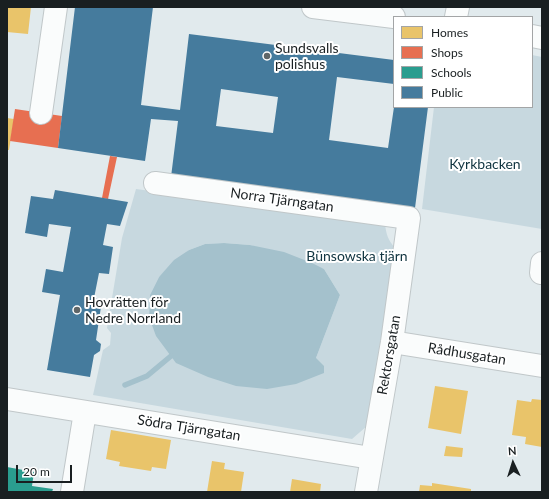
<!DOCTYPE html>
<html>
<head>
<meta charset="utf-8">
<style>
  body { margin:0 }
  #map { position:relative; width:549px; height:499px; overflow:hidden; background:#e1eaed; font-family:Lato,sans-serif }
  canvas { display:block }
  .frame { position:absolute; inset:0; border:8px solid #191f21; pointer-events:none }
  .legend { position:absolute; left:393px; top:16px; width:140px; height:92px; box-sizing:border-box; background:#fff; border:1px solid #a3a5a6; margin:0; padding:5px 7px; list-style:none; font-size:12px; color:#191f21 }
  .legend li { display:flex; align-items:center; gap:8px; height:20px }
  .legend b { width:20px; border:1px solid #a3a5a6 }
  .north { position:absolute; left:493px; top:443px; width:40px; height:40px; -webkit-text-stroke:3px #fff; paint-order:stroke; rotate:356deg; font-size:11px; font-weight:700; line-height:16px; text-align:center; color:#191f21 }
  .north::after { content:''; display:block; margin:auto; width:14px; height:18px; background:#191f21; clip-path:polygon(50% 0,100% 100%,50% 72%,0 100%) }
  .scale { position:absolute; left:16px; top:465px; width:56px; height:18px; box-sizing:border-box; border:2px solid #191f21; border-top:0; padding-left:5px; font-size:12px; line-height:14px; white-space:nowrap; color:#191f21; -webkit-text-stroke:3px #fff; paint-order:stroke }
</style>
</head>
<body>
<div id="map">
<canvas width="549" height="499"></canvas>
<div class="frame"></div>
<ul class="legend">
<li><b style="height:11px;background:#e9c46a"></b>Homes</li>
<li><b style="height:11px;background:#e76f51"></b>Shops</li>
<li><b style="height:11px;background:#2a9d8f"></b>Schools</li>
<li><b style="height:11px;background:#457b9d"></b>Public</li>
</ul>
<div class="north">N</div>
<div class="scale">20 m</div>
</div>
<script>
const ctx = document.querySelector('canvas').getContext('2d');
ctx.lineJoin = 'round';
function fill(path, color) { ctx.fillStyle = color; ctx.fill(path, 'evenodd'); }
function strokePath(path, color, width, dash) { ctx.strokeStyle = color; ctx.lineWidth = width; ctx.lineCap = dash ? 'butt' : 'round'; ctx.setLineDash(dash || []); ctx.stroke(path); }
function write(font, color, halo, rows, align = 'center') {
  ctx.font = font + ' Lato,sans-serif'; ctx.lineWidth = 4; ctx.setLineDash([]); ctx.textBaseline = 'middle'; ctx.strokeStyle = halo; ctx.fillStyle = color; for (const [text, x, y, turn = 0] of rows) {
    ctx.save(); ctx.translate(x, y); ctx.rotate((+turn || 0) * Math.PI / 180); ctx.textAlign = isNaN(turn) ? turn : align; if (halo) ctx.strokeText(text, 0, 0); ctx.fillText(text, 0, 0); ctx.restore();
  }
}
const green = new Path2D(`
  M532 55 542 57V229L422 209 434 107H532Z
  M136 189 385 223C386 234 388 240 395 248L367 426 352 439 93 395 103 350 110 345 111 333 107 328 122 238ZM224 243 250 245 324 269 340 295 316 358 149 317 150 295 159 277 189 250 205 244Z`);
const water = new Path2D(`
  M224 243 250 245 284 252 312 263 324 269 340 295 316 358 324 366V373L296 384 267 389 236 386 208 377 176 363 156 336 149 317 150 295 159 277 174 260 189 250 205 244Z`);
const homes = new Path2D(`
  M7 7H31L28 34 7 32Z
  M7 118 14 119 9 150H7Z
  M435 386 468 391 461 434 428 428Z
  M532 399 542 400V447L525 444 526 437 512 435 517 400 531 402Z
  M111 430 171 440 166 469 152 467 151 471 119 466 120 462 106 459Z
  M446 446 463 448 462 457 444 456Z
  M212 461 225 463 224 469 244 472 241 492H207Z
  M292 479 321 484 320 492H290Z
  M432 483 471 489V492H419L420 485 432 486Z`);
const shops = new Path2D(`
  M15 109 62 116 58 148 10 141Z
  M110 156 117 157 108 199 102 198Z`);
const schools = new Path2D(`
  M7 467 34 472 32 486 53 489 52 492H7Z`);
const public = new Path2D(`
  M75 7H153L141 105 180 110 189 34 394 60V84L337 77 329 140 388 148 394 107H428L415 208 171 177 178 121 151 119 145 161 58 148ZM221 89 278 97 273 133 216 126Z
  M55 190 128 202 120 226 107 224 103 245 113 247 109 274 99 273 94 298 102 300 96 340 101 344 100 351 94 355 90 377 47 370 60 295 42 292 46 269 63 272 71 227 49 224 47 237 25 233 31 196 53 199Z`);
const stream = new Path2D(`
  M125 385 147 376 171 356`);
const minor = new Path2D(`
  M313 7 394 17
  M456 17 458 7
  M532 36 542 38
  M41 113 56 7
  M155 183 409 218 392 342 366 492
  M541 273 542 263
  M392 342 542 366
  M7 399 371 458
  M72 492 85 412`);
const markers = [
  [267,56,4,"#5f6668"],
  [77,310,4,"#5f6668"]
];
const poiNames = [
  ["Sundsvalls",275,48],
  ["polishus",275,64],
  ["Hovrätten för",85,302],
  ["Nedre Norrland",85,318]
];
const parkNames = [
  ["Kyrkbacken",485,164],
  ["Bünsowska tjärn",357,256]
];
const streetNames = [
  ["Norra Tjärngatan",282,200,8],
  ["Rådhusgatan",467,354,9],
  ["Rektorsgatan",389,355,-80],
  ["Södra Tjärngatan",189,428,9]
];
fill(green, '#c7d8df');
fill(water, '#a4c1cc');
fill(homes, '#e9c46a');
fill(shops, '#e76f51');
fill(schools, '#2a9d8f');
fill(public, '#457b9d');
strokePath(stream, '#a4c1cc', 5.5);
strokePath(minor, '#c0c7c9', 24);
strokePath(minor, '#fafcfc', 22);
for (const [x, y, r, color] of markers) { const dot = new Path2D(); dot.arc(x, y, r, 0, 2 * Math.PI); ctx.fillStyle = color; ctx.fill(dot); strokePath(dot, '#fff', 1.5); }
write('14px', '#191f21', '#fff', poiNames, 'left');
write('14px', '#0f333f', '#fff', parkNames);
write('14px', '#191f21', '#fff', streetNames);
</script>
</body>
</html>
